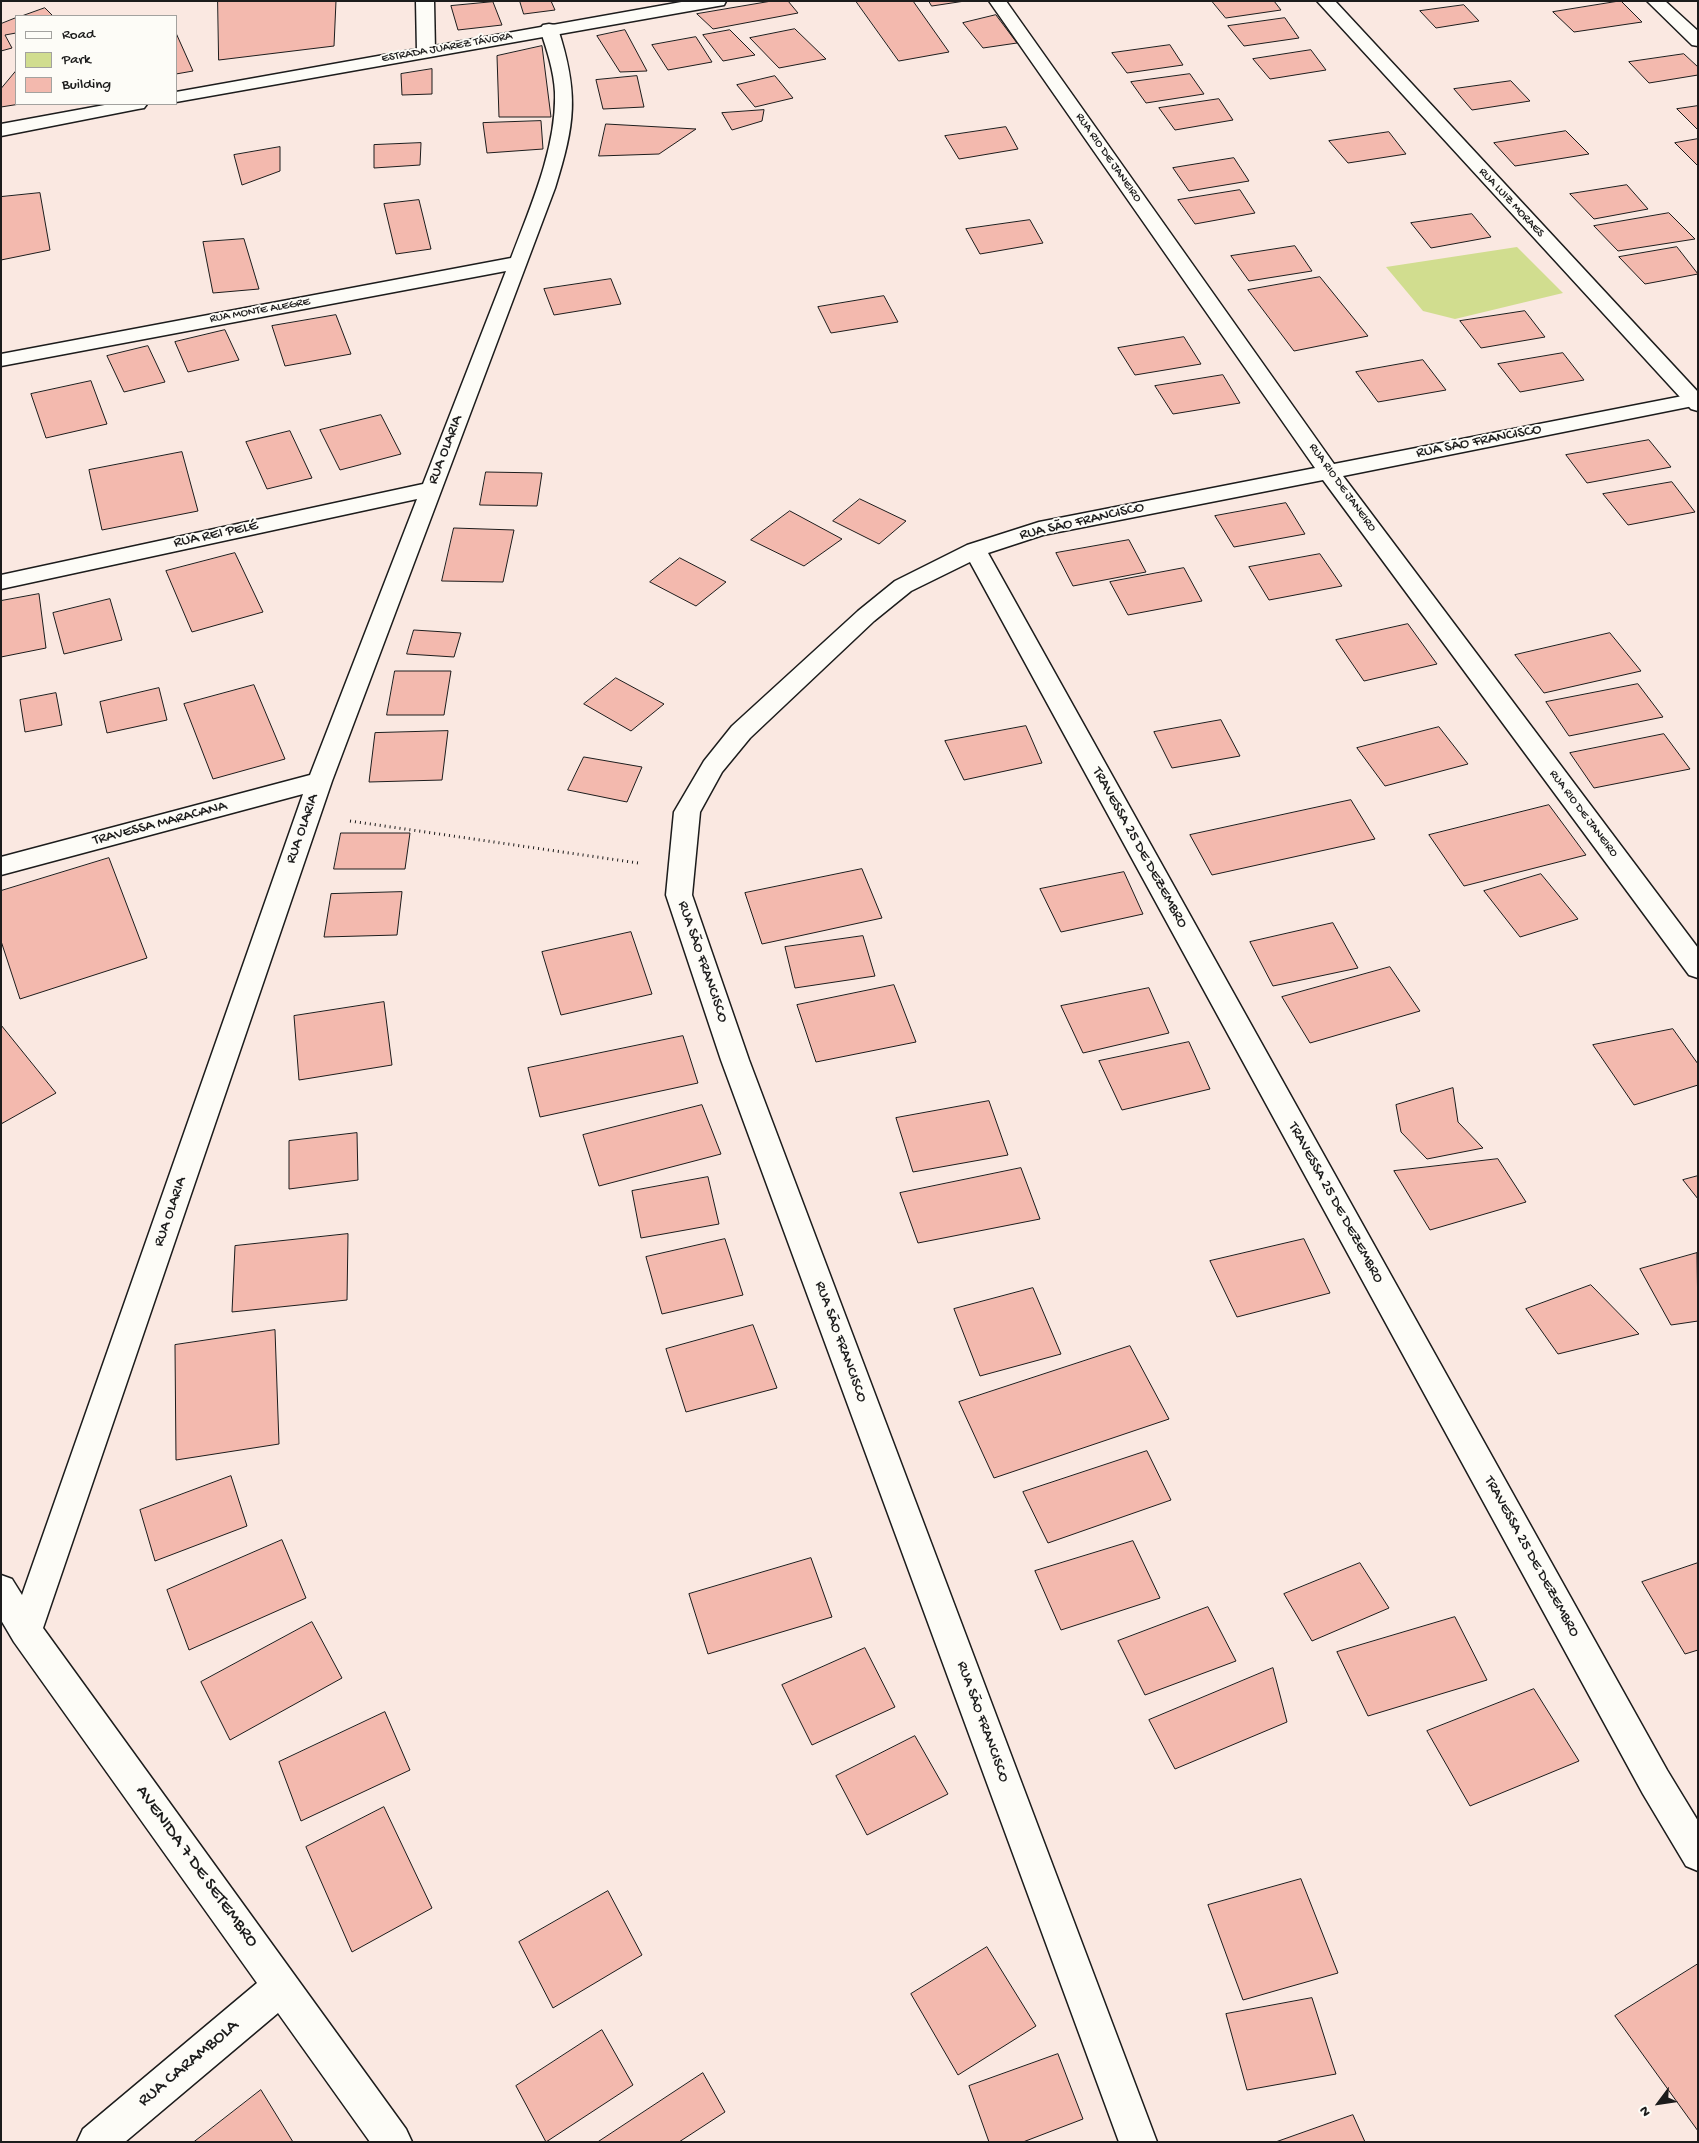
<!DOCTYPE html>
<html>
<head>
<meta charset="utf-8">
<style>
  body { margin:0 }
  #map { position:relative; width:1699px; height:2143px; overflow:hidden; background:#fae8e1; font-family:"Gochi Hand",sans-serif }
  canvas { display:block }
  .frame { position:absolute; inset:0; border:2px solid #1c1c1c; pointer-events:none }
  .legend { position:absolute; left:15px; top:15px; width:162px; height:90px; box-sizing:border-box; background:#fdfcf7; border:1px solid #a3a29f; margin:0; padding:6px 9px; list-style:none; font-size:15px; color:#1c1c1c }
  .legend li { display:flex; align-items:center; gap:10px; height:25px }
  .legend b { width:25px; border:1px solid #a3a29f }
  .north { position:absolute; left:1634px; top:2078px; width:50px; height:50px; -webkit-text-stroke:4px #fdfcf7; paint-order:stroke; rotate:239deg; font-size:14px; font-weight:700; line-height:20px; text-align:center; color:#1c1c1c }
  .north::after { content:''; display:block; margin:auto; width:18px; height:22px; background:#1c1c1c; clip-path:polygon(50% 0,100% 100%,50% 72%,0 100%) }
</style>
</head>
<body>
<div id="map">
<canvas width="1699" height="2143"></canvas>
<div class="frame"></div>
<ul class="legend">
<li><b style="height:6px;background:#fdfcf7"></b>Road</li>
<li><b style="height:14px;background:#d1dd8f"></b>Park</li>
<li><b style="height:14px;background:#f3b9ae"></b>Building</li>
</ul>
<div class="north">N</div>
</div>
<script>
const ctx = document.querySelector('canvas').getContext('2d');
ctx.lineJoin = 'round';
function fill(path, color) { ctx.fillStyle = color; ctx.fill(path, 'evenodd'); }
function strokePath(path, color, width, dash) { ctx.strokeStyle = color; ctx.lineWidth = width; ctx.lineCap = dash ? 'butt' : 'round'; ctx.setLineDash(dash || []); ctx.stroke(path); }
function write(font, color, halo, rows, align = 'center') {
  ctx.font = font + ' "Gochi Hand",sans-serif'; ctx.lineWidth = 4; ctx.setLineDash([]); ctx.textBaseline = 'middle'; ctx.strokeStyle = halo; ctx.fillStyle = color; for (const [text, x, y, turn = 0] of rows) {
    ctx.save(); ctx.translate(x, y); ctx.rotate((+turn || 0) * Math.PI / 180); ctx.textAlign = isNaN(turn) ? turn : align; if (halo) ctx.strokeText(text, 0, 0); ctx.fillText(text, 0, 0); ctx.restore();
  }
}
const green = new Path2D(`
  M1517 247 1563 293 1455 319 1423 311 1386 267Z`);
const building = new Path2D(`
  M218 1H336L334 46 219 60Z
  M520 1H551L555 10 524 14Z
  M772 1H788L798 13 713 29 697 14Z
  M856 1H913L949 52 899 61Z
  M929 1H965L932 6Z
  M1212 1H1274L1281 10 1226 18Z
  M1621 1 1642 22 1574 32 1553 12Z
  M493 2 502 25 458 30 451 6Z
  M1464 5 1479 21 1436 28 1420 11Z
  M45 8 53 16H22Z
  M996 15 1017 43 983 48 963 23Z
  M16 18V33L5 35 12 48 1 51V24Z
  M1285 18 1299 38 1244 46 1228 26Z
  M795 29 826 59 779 68 750 38Z
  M625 30 647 71 620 72 597 36Z
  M730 30 755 55 723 61 703 35Z
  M176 33 193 71 176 74Z
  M696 37 712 62 668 70 652 45Z
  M1170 45 1183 65 1127 73 1112 53Z
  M542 46 551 117H499L497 56Z
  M1311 50 1326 70 1270 79 1253 59Z
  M1684 54 1698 67V75L1649 83 1629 62Z
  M432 69V94L402 95 401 74Z
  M16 71V104H20L1 107V89Z
  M1190 74 1204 94 1146 103 1131 82Z
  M637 76 644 107 603 109 596 80Z
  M775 76 793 98 755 107 737 85Z
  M1511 81 1530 101 1472 110 1454 89Z
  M1219 99 1233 120 1175 130 1159 108Z
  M1698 106V130L1677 109Z
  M764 110 762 121 732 130 722 113Z
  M541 121 543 149 487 153 483 123Z
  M606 124 696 129 659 154 599 156Z
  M1006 127 1018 149 959 159 945 136Z
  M1566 131 1589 154 1515 166 1494 143Z
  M1389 132 1406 154 1348 163 1329 141Z
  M1698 139V165H1697L1675 143Z
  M421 143 420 165 374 168V145Z
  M280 147V171L242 185 234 155Z
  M1234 158 1249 181 1189 191 1173 168Z
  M1627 185 1648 209 1594 219 1570 194Z
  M1240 190 1255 213 1195 224 1178 200Z
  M40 193 50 250 1 260V197Z
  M419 200 431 249 396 254 384 204Z
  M1669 213 1695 239 1618 251 1594 226Z
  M1472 214 1491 237 1431 248 1411 223Z
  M1030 220 1043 243 980 254 966 229Z
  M244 239 259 289 213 293 203 242Z
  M1295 246 1312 271 1249 281 1231 256Z
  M1677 247 1698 274 1645 284 1619 257Z
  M1320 277 1368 336 1294 351 1248 290Z
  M611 279 621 304 554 315 544 289Z
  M884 296 898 322 831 333 818 307Z
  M1525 311 1545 337 1481 348 1460 321Z
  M336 315 351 354 285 366 272 326Z
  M225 330 239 360 188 372 175 342Z
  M1184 337 1201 364 1135 375 1118 348Z
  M148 346 165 382 124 392 107 356Z
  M1563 353 1584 380 1520 392 1498 364Z
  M1423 360 1446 390 1378 402 1356 372Z
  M1223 375 1240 403 1173 414 1155 386Z
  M91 381 107 424 46 438 31 394Z
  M381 415 401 454 340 470 320 430Z
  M290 431 312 478 267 489 246 442Z
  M1649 440 1671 467 1587 483 1566 455Z
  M182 452 198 511 102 530 89 470Z
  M486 472 542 473 537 506 480 505Z
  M1672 482 1695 512 1628 525 1603 494Z
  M860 499 906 521 879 544 833 521Z
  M1286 503 1305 534 1234 547 1215 516Z
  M790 511 842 539 804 566 751 540Z
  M454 528 514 530 503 582 442 581Z
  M1129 540 1146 572 1073 586 1056 553Z
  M235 553 263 612 192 632 166 571Z
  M1320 554 1342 586 1269 600 1249 567Z
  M680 558 726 582 696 606 650 582Z
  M1184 568 1202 601 1128 615 1110 582Z
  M39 594 46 648 1 657V601Z
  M110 599 122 640 64 654 53 613Z
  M1408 624 1437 664 1364 681 1336 640Z
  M414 630 461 633 454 657 407 654Z
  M1610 633 1641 671 1544 693 1515 655Z
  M395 671H451L444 715H387Z
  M616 678 664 704 631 731 584 704Z
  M1638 684 1663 717 1569 736 1546 702Z
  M254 685 285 759 213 779 184 704Z
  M159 688 167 720 107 733 100 702Z
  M56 693 62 725 25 732 20 700Z
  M1221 720 1240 756 1172 768 1154 732Z
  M1026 726 1042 763 964 780 945 741Z
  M1439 727 1468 764 1385 786 1357 748Z
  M448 731 442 780 369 782 375 733Z
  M1664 734 1690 769 1594 788 1570 753Z
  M584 757 642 767 627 802 568 790Z
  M1351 800 1375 839 1212 875 1190 835Z
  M1549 805 1586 855 1464 886 1429 835Z
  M341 833H410L405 869H334Z
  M109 858 147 958 20 999 1 941V891Z
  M862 869 882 918 762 944 745 893Z
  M1124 872 1143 914 1061 932 1040 889Z
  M1541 874 1578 919 1520 937 1484 891Z
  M402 892 397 935 324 937 331 894Z
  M1333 923 1358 968 1273 986 1250 942Z
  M631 932 652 994 561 1015 542 952Z
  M863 936 875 976 795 988 785 947Z
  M1390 967 1420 1011 1310 1043 1282 997Z
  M894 985 916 1042 816 1062 797 1005Z
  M1149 988 1169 1033 1083 1053 1061 1006Z
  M384 1002 392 1065 299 1080 294 1016Z
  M1 1025 56 1093 1 1124Z
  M1673 1029 1698 1064V1085L1634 1105 1593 1045Z
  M683 1036 698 1083 540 1117 528 1068Z
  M1189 1042 1210 1089 1122 1110 1099 1061Z
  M1453 1088 1458 1122 1483 1148 1427 1159 1401 1132 1396 1105Z
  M989 1101 1008 1155 913 1172 896 1118Z
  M702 1105 721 1154 599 1186 583 1135Z
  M357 1133 358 1180 289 1189V1141Z
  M1498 1159 1526 1202 1430 1230 1394 1171Z
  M1021 1168 1040 1219 918 1243 900 1193Z
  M1698 1176V1199L1683 1180Z
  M708 1177 719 1224 641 1238 632 1191Z
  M348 1234 347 1300 232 1312 235 1246Z
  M725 1239 743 1295 662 1314 646 1257Z
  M1304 1239 1330 1293 1237 1317 1210 1261Z
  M1697 1253 1698 1321 1671 1325 1640 1269Z
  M1591 1285 1639 1334 1558 1354 1526 1309Z
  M1033 1288 1061 1354 980 1376 954 1309Z
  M753 1325 777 1388 686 1412 666 1349Z
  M275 1330 279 1444 176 1460 175 1345Z
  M1130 1346 1169 1419 994 1478 959 1402Z
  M1147 1451 1171 1500 1048 1543 1023 1492Z
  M231 1476 247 1526 155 1561 140 1510Z
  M282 1540 306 1598 189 1650 167 1590Z
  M1133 1541 1160 1598 1061 1630 1035 1571Z
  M811 1558 832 1617 708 1654 689 1594Z
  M1360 1563 1389 1608 1312 1641 1284 1594Z
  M1698 1563V1650L1685 1654 1642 1582Z
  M1208 1607 1236 1661 1145 1695 1118 1641Z
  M1455 1617 1487 1680 1368 1716 1337 1652Z
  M312 1622 342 1678 230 1740 201 1682Z
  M865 1648 895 1707 812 1745 782 1685Z
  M1273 1668 1287 1722 1175 1769 1149 1720Z
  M1534 1689 1579 1761 1470 1806 1427 1731Z
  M385 1712 410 1770 301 1821 279 1762Z
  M915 1736 948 1794 867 1835 836 1776Z
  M384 1807 432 1908 352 1952 306 1847Z
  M1301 1879 1338 1973 1243 2000 1208 1905Z
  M608 1891 642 1955 553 2008 519 1942Z
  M987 1947 1036 2026 958 2075 911 1994Z
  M1698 1964V2131L1615 2016Z
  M1312 1998 1336 2074 1247 2090 1226 2014Z
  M602 2030 633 2085 546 2142 516 2086Z
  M1058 2054 1083 2119 1023 2142H989L969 2086Z
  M703 2073 725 2112 679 2142H598Z
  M261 2090 293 2142H194Z
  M1353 2115 1365 2142H1276Z`);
const path = new Path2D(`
  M350 821 638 863`);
const minor = new Path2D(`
  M416 1H434L435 52 432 56 426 57 420 56 417 52Z
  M989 1H1006L1334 464 1698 393V405L1343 476 1698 948V978L1689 975 1323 480 1043 535 988 553 1667 1770 1698 1821V1871L1686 1866 1643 1794 970 562 911 591 874 621 750 738 722 772 700 812 692 895 749 1060 1157 2142H1119L721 1060 666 895 674 812 704 761 732 726 858 611 895 581 967 545 1039 522 1315 468Z
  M1647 1H1665L1698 31V46L1692 45Z
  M549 24 555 25 558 29C579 94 575 124 555 188L332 781 43 1628 406 2129 412 2142H370L278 2013 125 2142H77L83 2129 257 1983 14 1642 1 1620V1575L12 1579 22 1595 303 794 1 875V857L310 775 417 499 1 589V575L423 484 506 271 1 366V354L511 258C530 208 557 147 555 92 554 71 547 50 540 29L543 25Z`);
const tertiary = new Path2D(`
  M687 1H726L724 5 718 6 176 102V92Z
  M1317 1H1335L1698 392V411L1691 409Z
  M110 104H147L144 108 138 109 1 136V124Z`);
const farStreetnames = [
  ["ESTRADA JUAREZ TÁVORA",447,48,-10],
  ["RUA RIO DE JANEIRO",1108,158,55],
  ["RUA LUIZ MORAES",1511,203,47],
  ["RUA MONTE ALEGRE",260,311,-10],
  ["RUA RIO DE JANEIRO",1342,488,54],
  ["RUA RIO DE JANEIRO",1583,814,53]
];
const streetNames = [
  ["RUA SÃO FRANCISCO",1479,442,-11],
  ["RUA OLARIA",446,450,-69],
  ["RUA SÃO FRANCISCO",1082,522,-13],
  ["RUA REI PELÉ",216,535,-12],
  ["TRAVESSA MARACANA",160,824,-15],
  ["RUA OLARIA",303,829,-71],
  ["TRAVESSA 25 DE DEZEMBRO",1139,848,61],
  ["RUA SÃO FRANCISCO",702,962,71],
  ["TRAVESSA 25 DE DEZEMBRO",1335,1203,61],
  ["RUA OLARIA",171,1212,-71],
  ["RUA SÃO FRANCISCO",840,1342,70],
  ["TRAVESSA 25 DE DEZEMBRO",1531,1557,61],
  ["RUA SÃO FRANCISCO",982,1722,70]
];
const nearStreetnames = [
  ["AVENIDA 7 DE SETEMBRO",196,1867,54],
  ["RUA CARAMBOLA",189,2064,-40]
];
fill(green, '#d1dd8f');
fill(building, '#f3b9ae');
strokePath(building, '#1c1c1c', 1);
strokePath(minor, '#1c1c1c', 3);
strokePath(tertiary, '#1c1c1c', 3);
strokePath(path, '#1c1c1c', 3, [1, 4]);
fill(minor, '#fdfcf7');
fill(tertiary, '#fdfcf7');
write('12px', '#1c1c1c', '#fdfcf7', farStreetnames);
write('15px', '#1c1c1c', '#fdfcf7', streetNames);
write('18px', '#1c1c1c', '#fdfcf7', nearStreetnames);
</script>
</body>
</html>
